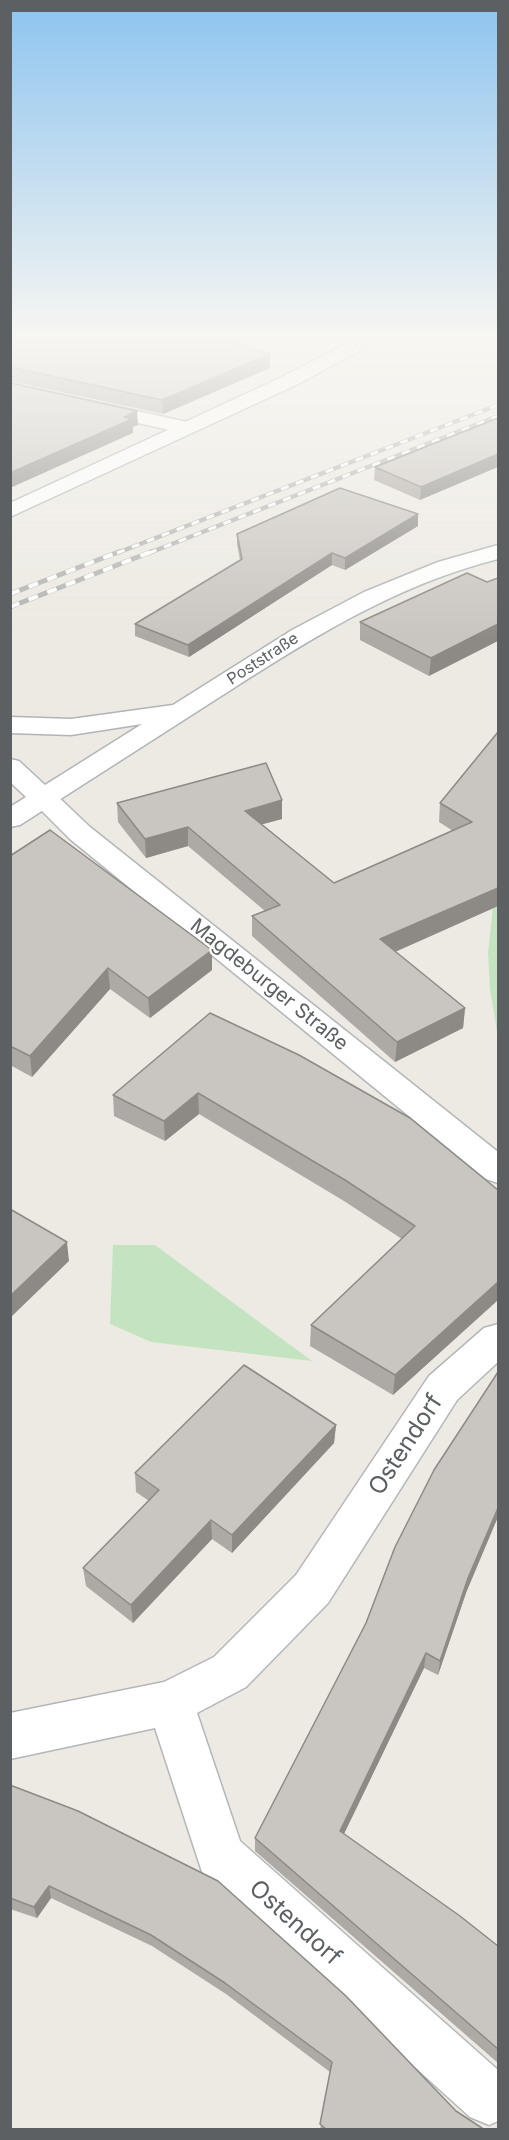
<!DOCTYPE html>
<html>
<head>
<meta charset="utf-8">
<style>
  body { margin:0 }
  #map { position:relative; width:509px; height:2140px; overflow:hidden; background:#edeae3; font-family:Inter,sans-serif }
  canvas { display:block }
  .frame { position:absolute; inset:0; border:12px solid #5c6063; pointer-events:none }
</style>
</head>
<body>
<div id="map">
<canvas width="509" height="2140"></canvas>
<div class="frame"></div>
</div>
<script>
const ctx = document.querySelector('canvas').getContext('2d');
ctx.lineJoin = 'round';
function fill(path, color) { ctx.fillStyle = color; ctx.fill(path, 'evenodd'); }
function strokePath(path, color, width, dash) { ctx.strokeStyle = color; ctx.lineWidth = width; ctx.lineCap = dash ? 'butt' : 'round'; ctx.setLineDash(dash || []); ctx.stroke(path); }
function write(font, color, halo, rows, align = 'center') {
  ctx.font = font + ' Inter,sans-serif'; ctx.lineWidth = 4.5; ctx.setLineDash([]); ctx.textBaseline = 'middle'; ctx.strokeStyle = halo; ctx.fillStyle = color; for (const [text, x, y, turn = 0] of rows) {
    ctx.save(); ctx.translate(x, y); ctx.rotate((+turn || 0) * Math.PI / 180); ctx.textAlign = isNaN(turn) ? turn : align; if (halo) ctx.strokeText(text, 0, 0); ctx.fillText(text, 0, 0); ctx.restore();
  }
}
const green = new Path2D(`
  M498 862V1038L490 989 488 953Z
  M113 1245H155L312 1361 151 1342 110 1324Z`);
const minor = new Path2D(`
  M10 383 187 422 197 428 187 434 10 394Z
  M42 789 52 791 90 827 498 1152V1183L486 1179 70 839 28 797 32 791Z
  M498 1324V1362L457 1400 328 1603 246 1687 197 1713 240 1841 498 2070V2121L489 2125 470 2117 203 1875 155 1728 10 1759V1713L164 1682 214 1657 296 1575 429 1376 484 1328Z`);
const secondary = new Path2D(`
  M354 336H374L356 353 296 385 10 517V503L282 377 344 345Z
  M498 545V559C394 585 305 642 215 700 150 742 85 783 20 825L10 827V807L26 797 10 782V759L19 761 45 785 142 724 71 735 10 733V717L71 719 173 705 292 630 364 592 438 562Z`);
const railFar1 = new Path2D(`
  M117 553 498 405
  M149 553 498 416`);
const rail = new Path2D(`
  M10 594 121 551
  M10 607 153 551`);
const wall = new Path2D(`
  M10 336 270 354V368L163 414 10 381Z
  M498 418 420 500 374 480 375 467Z
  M418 514V526L345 570 332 565 189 657 135 636V624L240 560 237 545V534Z
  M487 582 429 676 360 640V622Z
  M498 732V906L395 952 465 1008 463 1028 395 1062 252 936V916L265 911 188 846 146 858 118 822 117 803 282 800V819L262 824 334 883 453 831 439 822 440 803Z
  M10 856 212 950V970L150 1018 110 989 32 1077 10 1065Z
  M210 1013 498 1190V1300L393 1395 310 1346 311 1325 402 1239 344 1201 199 1114 165 1141 114 1116 113 1095Z
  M336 1425 334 1443 232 1553 212 1539 133 1623 86 1586 83 1568 149 1501 136 1492 135 1473Z
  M466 1593 438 1675 424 1668 344 1834 498 1946V2063L255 1851V1838Z
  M10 1785 456 2111 485 2130H320L330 2072 226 1994 152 1946 51 1898 37 1918 10 1909Z`);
const shadedWall = new Path2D(`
  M270 354V368L163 414 162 400Z
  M137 411 138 425 133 427V433L10 488V473Z
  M498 454V467L420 500 421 487Z
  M418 514V526L345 570V558Z
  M332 553V565L189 657 188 645Z
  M498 624V641L429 676 431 658Z
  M282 800V819L245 829V811Z
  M188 827V846L146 858 145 839Z
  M498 888V906L379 959 380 939Z
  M212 950V970L150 1018 148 998Z
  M108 968 110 989 32 1077 30 1056Z
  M465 1008 463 1028 395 1062 397 1042Z
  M198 1093 199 1114 165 1141 164 1121Z
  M67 1242 69 1261 10 1318V1296Z
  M498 1282V1300L393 1395 395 1375Z
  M336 1425 334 1443 232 1553V1535Z
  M498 1508V1517L466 1593 438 1675 440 1661 468 1578Z
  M211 1520 212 1539 133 1623 131 1605Z
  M426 1653 424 1668 339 1844 340 1831Z
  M49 1886 51 1898 37 1918 34 1907Z`);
const building = new Path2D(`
  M10 336H215L270 354 162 400 10 367Z
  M10 383 137 411 124 417 132 419 10 473Z
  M498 418V454L421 487 375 467Z
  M340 488 418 514 345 558 332 553 188 645 135 624 242 559 237 534Z
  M467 573 487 582 498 578V624L431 658 360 622Z
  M498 732V888L380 939 465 1008 397 1042 252 916 280 905 188 827 145 839 117 803 266 763 282 800 245 811 334 883 472 822 440 803Z
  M50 830 212 950 148 998 108 968 30 1056 10 1046V856Z
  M210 1013 299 1055 410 1118 498 1190V1282L395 1375 311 1325 415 1226 345 1180 198 1093 164 1121 113 1095Z
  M10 1209 67 1242 10 1296Z
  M244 1365 336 1425 232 1535 211 1520 131 1605 83 1568 159 1490 135 1473Z
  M498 1372V1508L468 1578 440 1661 426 1653 340 1831 460 1916 498 1946V2049L255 1838 366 1623 395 1547 434 1470Z
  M10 1785 78 1811 218 1881 346 1996 456 2111 485 2130H327L320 2124 332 2062 225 1983 151 1935 49 1886 34 1907 10 1898Z`);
const farStreetnames = [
  ["Poststraße",263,659,-33]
];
const streetNames = [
  ["Magdeburger Straße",269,985,39]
];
const nearStreetnames = [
  ["Ostendorf",406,1445,-57],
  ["Ostendorf",295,1923,42]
];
fill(green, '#c4e4c1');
strokePath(minor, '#b4b6ba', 3);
strokePath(secondary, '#b0b4b8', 3);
fill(minor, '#fff');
fill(secondary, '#fff');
strokePath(railFar1, '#b2b3b3', 4.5);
strokePath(rail, '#b2b3b3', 5);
strokePath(railFar1, '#fff', 3, [8]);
strokePath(rail, '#fff', 4, [10]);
fill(wall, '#ada9a5');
fill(shadedWall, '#8d8a86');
fill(building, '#c9c5c0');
strokePath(building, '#8d8a86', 1.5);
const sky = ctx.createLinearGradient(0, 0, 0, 636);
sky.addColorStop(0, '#8dc4ef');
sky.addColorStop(0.53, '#f7f6f2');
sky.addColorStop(1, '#f7f6f200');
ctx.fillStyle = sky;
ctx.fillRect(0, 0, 509, 636);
write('16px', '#5c6063', '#fff', farStreetnames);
write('20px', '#5c6063', '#fff', streetNames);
write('24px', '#5c6063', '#fff', nearStreetnames);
</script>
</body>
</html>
